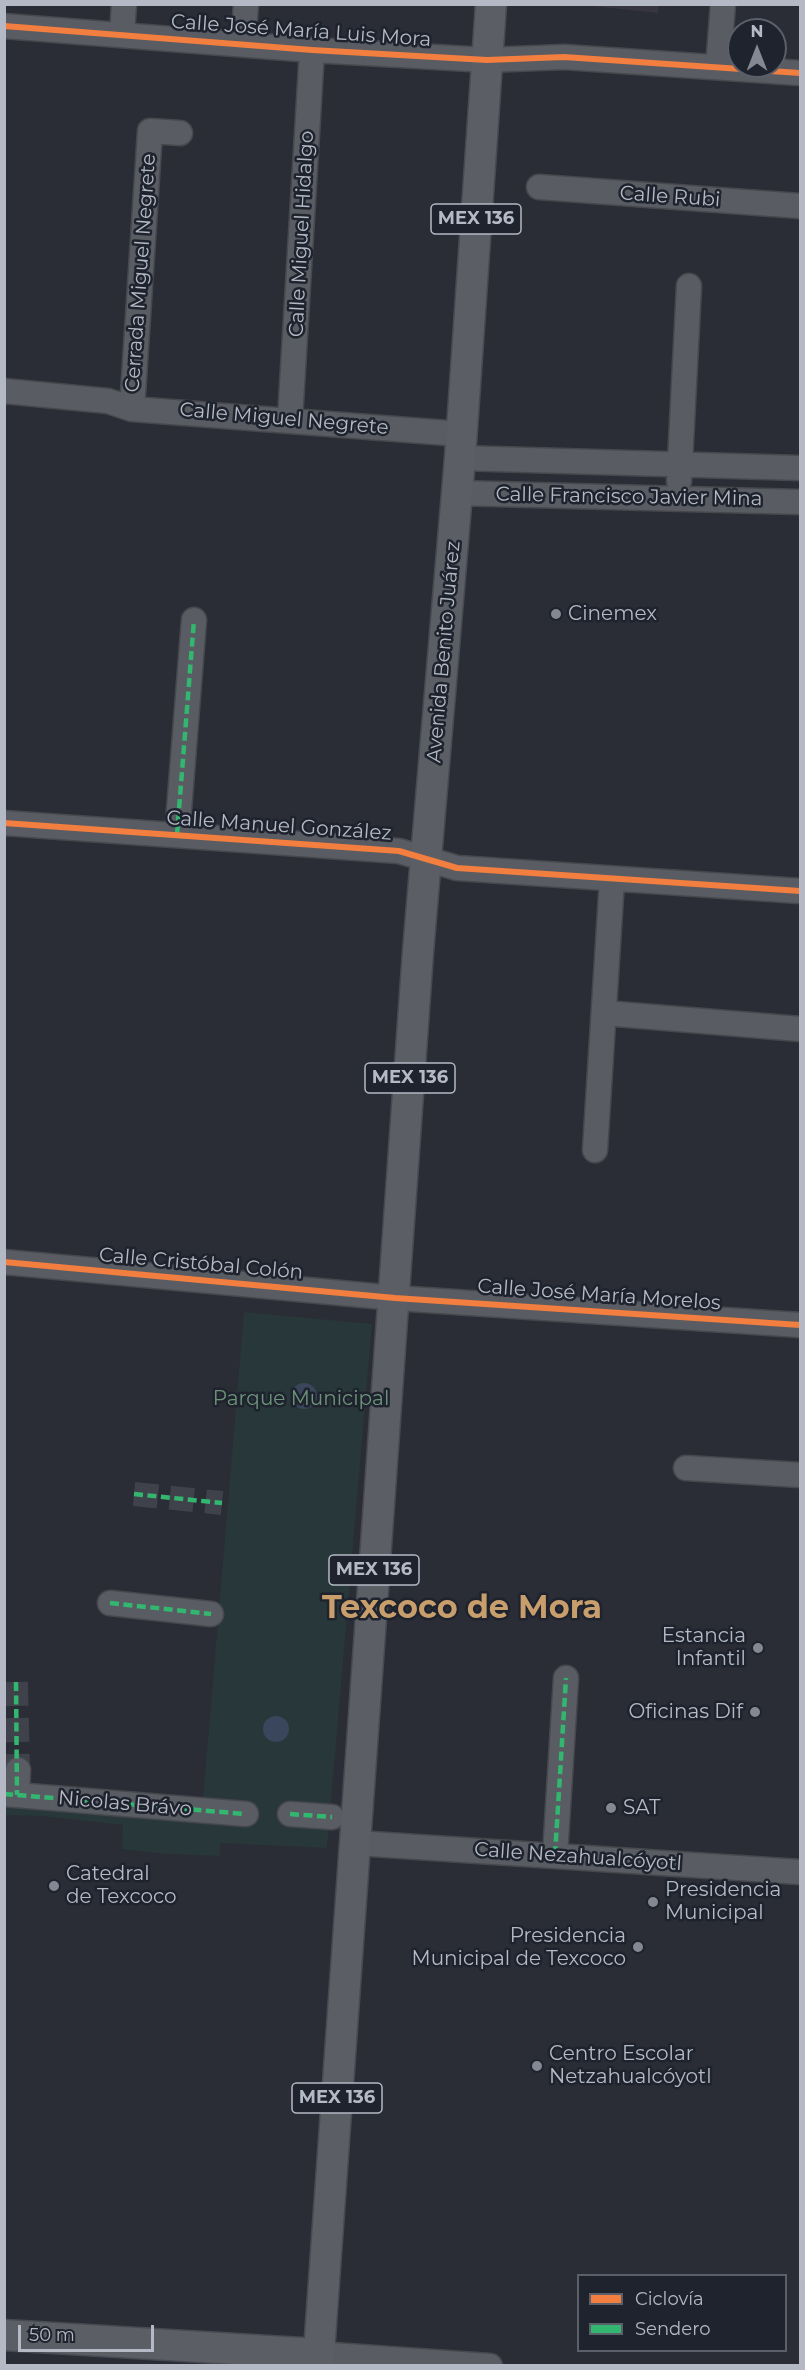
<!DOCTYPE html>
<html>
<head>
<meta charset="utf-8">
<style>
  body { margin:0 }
  #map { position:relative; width:805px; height:2370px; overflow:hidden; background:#2a2d35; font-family:Montserrat,sans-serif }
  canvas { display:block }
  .frame { position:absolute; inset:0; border:6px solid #b4b9c5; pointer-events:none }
  .legend { position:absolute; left:577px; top:2274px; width:210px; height:78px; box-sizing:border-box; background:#1e232e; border:2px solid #5a5f6a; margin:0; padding:8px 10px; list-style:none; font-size:18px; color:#b4b9c5 }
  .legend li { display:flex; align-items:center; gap:12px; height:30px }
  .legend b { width:30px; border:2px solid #5a5f6a }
  .north { position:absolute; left:727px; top:18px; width:60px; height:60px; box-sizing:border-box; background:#1e232e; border:2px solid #5a5f6a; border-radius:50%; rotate:0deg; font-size:16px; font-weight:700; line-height:24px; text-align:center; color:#b4b9c5 }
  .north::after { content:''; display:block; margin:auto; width:21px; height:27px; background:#848893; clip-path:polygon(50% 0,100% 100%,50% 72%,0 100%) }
  .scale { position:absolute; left:18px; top:2325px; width:136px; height:27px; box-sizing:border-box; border:3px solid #b4b9c5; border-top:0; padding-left:8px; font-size:18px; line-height:21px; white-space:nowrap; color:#b4b9c5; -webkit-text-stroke:4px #1e232e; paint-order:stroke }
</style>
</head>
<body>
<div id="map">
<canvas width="805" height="2370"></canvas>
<div class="frame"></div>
<ul class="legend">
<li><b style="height:8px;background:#f27e40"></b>Ciclovía</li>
<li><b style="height:8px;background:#33b770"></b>Sendero</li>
</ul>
<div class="north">N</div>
<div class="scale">50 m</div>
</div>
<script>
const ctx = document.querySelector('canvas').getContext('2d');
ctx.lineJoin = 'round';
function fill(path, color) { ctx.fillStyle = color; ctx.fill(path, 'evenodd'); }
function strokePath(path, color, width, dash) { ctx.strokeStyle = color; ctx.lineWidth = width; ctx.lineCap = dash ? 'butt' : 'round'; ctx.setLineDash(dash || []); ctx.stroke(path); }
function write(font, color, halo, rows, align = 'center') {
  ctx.font = font + ' Montserrat,sans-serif'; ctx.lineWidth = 5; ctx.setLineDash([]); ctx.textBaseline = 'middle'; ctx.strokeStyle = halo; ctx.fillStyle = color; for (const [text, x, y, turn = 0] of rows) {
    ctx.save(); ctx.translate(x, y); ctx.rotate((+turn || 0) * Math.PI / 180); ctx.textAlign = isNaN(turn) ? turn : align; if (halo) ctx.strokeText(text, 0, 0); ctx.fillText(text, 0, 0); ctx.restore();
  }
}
const medical = new Path2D(`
  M584 5H659L658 13Z`);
const green = new Path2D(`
  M244 1312 372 1324 327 1848 220 1843V1856L166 1854 122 1849 123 1825 42 1816 5 1815V1804L202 1811Z`);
const water = new Path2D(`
  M291 1396a13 13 0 1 1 26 0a13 13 0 1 1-26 0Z
  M263 1729a13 13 0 1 1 26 0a13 13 0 1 1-26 0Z`);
const minorTunnel = new Path2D(`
  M134 1494 222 1503
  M16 1682 18 1770`);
const minor = new Path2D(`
  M4 26 312 50 487 60 564 57 800 73
  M122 35 124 4
  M243 44 246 4
  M718 67 723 4
  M539 187 800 206
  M4 391 108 401 132 409 461 434
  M132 409 150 131 180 133
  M290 419 312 50
  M460 458 800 468
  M679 481 689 286
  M457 493 800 502
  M4 823 399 851 457 868 800 891
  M177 835 194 620
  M604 1013 800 1029
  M595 1150 612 880
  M4 1262 395 1298 800 1325
  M686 1468 800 1475
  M110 1603 211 1614
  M4 1794 246 1814
  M17 1795 18 1770
  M290 1814 332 1817
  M356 1843 800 1872
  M555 1855 566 1678
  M318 2354 490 2366`);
const major = new Path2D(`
  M4 2335 318 2354
  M318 2366 418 952 460 458 491 4`);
const quiet = new Path2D(`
  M177 835 194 620
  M134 1494 222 1503
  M110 1603 211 1614
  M16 1682 17 1795
  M4 1794 246 1814
  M290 1814 332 1817
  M555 1855 566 1678`);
const cycleway = new Path2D(`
  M4 26 312 50 487 60 564 57 800 73
  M4 823 399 851 457 868 800 891
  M4 1262 395 1298 800 1325`);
const markers = [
  [556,614,6,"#848893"],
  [758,1648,6,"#848893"],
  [755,1712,6,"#848893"],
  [611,1808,6,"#848893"],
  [54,1886,6,"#848893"],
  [653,1902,6,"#848893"],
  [638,1947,6,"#848893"],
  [537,2066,6,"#848893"]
];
const shields = [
  [476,219,90],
  [410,1078,90],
  [374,1570,90],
  [337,2098,90]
];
const shieldNames = [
  ["MEX 136",476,219],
  ["MEX 136",410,1078],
  ["MEX 136",374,1570],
  ["MEX 136",337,2098]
];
const streetNames = [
  ["Calle José María Luis Mora",301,31,4],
  ["Calle Rubi",670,197,4],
  ["Calle Miguel Hidalgo",302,234,-87],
  ["Cerrada Miguel Negrete",141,273,-86],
  ["Calle Miguel Negrete",284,419,5],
  ["Calle Francisco Javier Mina",629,497,1],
  ["Avenida Benito Juárez",444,652,-85],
  ["Calle Manuel González",279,826,4],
  ["Calle Cristóbal Colón",201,1264,5],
  ["Calle José María Morelos",599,1295,4],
  ["Nicolas Brávo",125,1804,5],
  ["Calle Nezahualcóyotl",578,1857,4]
];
const poiNames = [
  ["Cinemex",568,614],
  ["Estancia",746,1636,"right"],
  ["Infantil",746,1659,"right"],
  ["Oficinas Dif",743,1712,"right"],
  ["SAT",623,1808],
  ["Catedral",66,1874],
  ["de Texcoco",66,1897],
  ["Presidencia",665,1890],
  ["Municipal",665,1913],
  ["Presidencia",626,1936,"right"],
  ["Municipal de Texcoco",626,1959,"right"],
  ["Centro Escolar",549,2054],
  ["Netzahualcóyotl",549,2077]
];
const parkNames = [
  ["Parque Municipal",301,1399]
];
const townNames = [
  ["Texcoco de Mora",462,1609]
];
fill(medical, '#373540');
fill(green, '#28373a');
fill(water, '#3a465c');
strokePath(minorTunnel, '#3f424b', 24, [24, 12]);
strokePath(minor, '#46484e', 27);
strokePath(major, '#474a52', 33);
strokePath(minor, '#595c62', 24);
strokePath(major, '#5b5e64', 30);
strokePath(quiet, '#33b770', 4.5, [9, 4.5]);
strokePath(cycleway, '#f27e40', 6);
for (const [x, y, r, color] of markers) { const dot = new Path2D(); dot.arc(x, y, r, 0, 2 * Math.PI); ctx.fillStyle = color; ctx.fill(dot); strokePath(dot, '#1e232e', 2); }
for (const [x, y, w] of shields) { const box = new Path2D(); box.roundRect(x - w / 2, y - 15, w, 30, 4.5); ctx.fillStyle = '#1e232e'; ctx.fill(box); strokePath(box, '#b4b9c5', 1.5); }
write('bold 18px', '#b4b9c5', null, shieldNames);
write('20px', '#b4b9c5', '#1e232e', streetNames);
write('20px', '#b4b9c5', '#1e232e', poiNames, 'left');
write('20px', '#6d937a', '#1e232e', parkNames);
write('bold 32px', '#c89e6c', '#1e232e', townNames);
</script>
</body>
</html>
